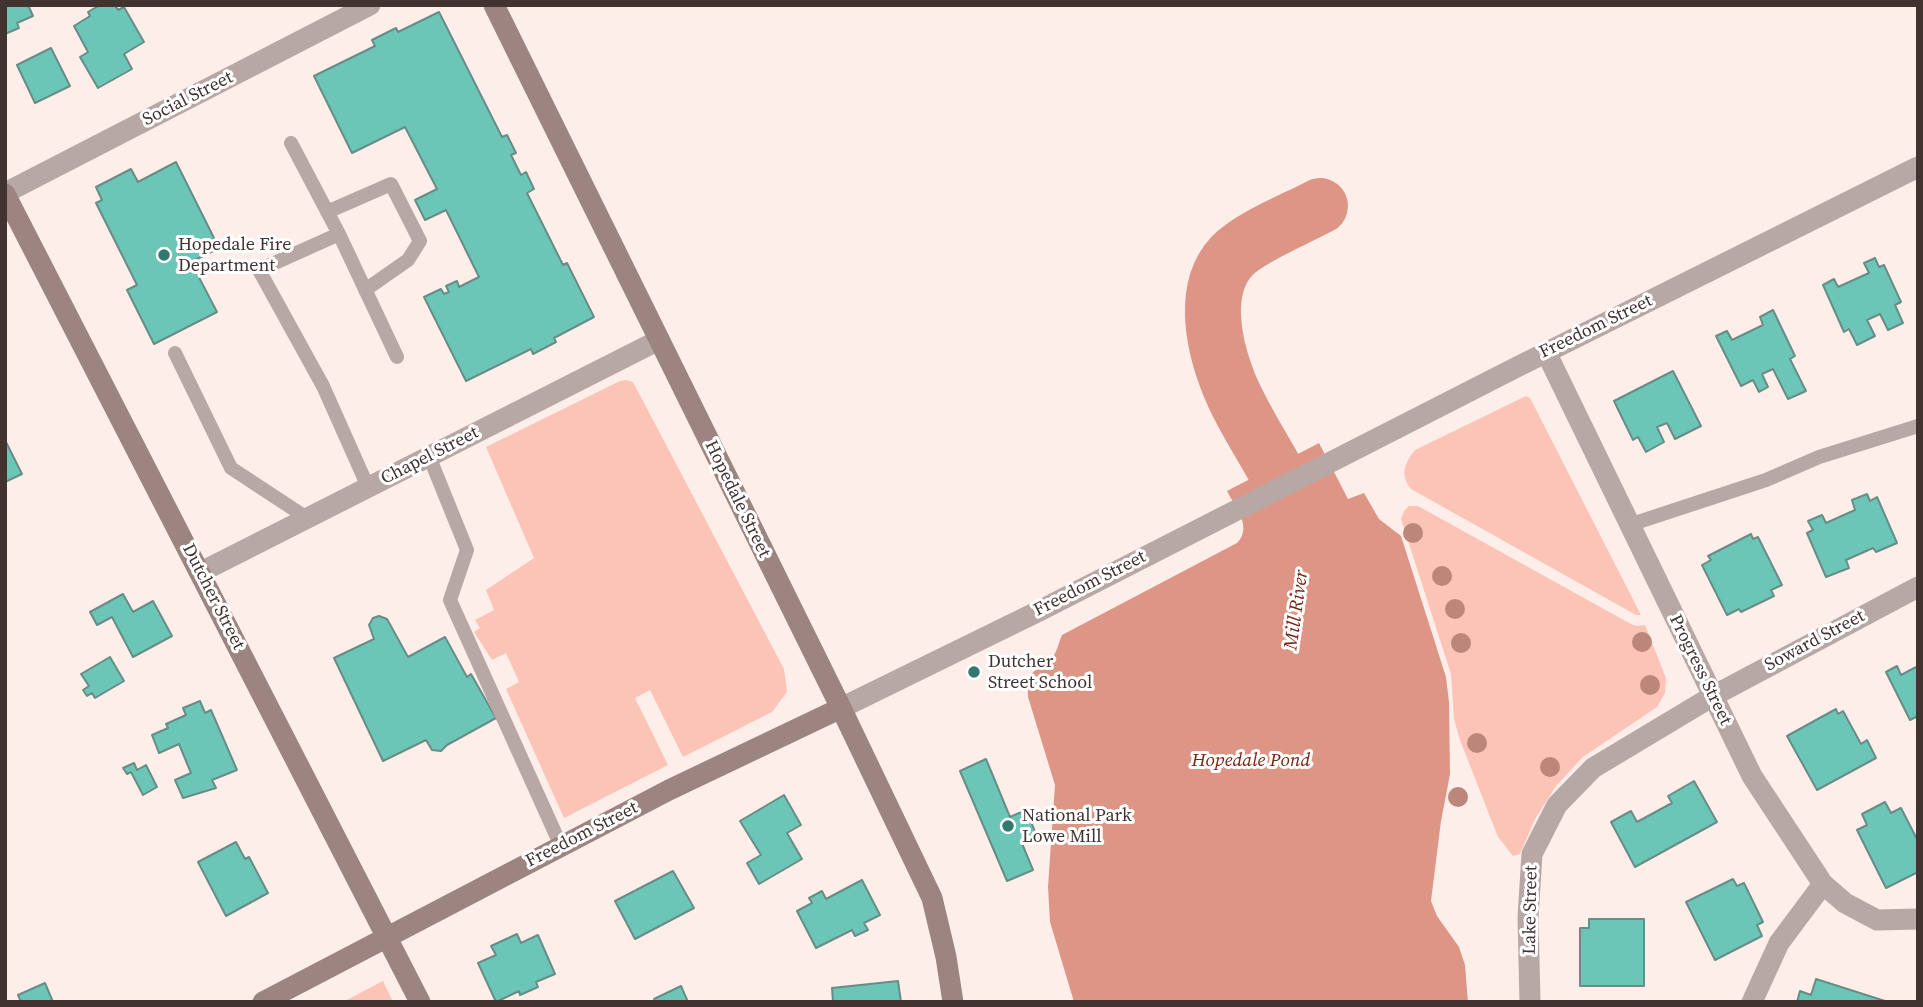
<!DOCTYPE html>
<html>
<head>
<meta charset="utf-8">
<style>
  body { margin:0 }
  #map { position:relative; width:1923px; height:1007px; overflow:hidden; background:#fdeeea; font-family:"Source Serif 4",serif }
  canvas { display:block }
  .frame { position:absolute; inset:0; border:7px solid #413330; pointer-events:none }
</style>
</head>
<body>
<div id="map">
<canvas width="1923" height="1007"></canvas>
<div class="frame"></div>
</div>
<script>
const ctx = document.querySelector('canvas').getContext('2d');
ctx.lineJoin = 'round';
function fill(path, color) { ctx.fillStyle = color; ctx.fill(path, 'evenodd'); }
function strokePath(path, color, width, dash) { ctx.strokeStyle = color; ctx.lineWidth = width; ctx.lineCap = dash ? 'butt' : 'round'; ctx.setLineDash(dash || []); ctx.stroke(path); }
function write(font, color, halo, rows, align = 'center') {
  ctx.font = font + ' "Source Serif 4",serif'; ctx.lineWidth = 6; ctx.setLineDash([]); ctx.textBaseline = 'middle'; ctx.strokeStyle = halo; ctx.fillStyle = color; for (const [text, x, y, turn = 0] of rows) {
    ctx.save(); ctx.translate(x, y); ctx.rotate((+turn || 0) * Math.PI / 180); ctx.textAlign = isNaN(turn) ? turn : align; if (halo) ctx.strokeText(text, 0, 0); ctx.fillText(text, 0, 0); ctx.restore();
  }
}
const green = new Path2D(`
  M626 380 633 382 784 669 787 692 772 712 683 757 650 690 635 698 668 765 564 818 506 689 519 682 506 653 492 660 474 632 480 628 475 620 494 610 486 590 534 558 486 447 620 381Z
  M1526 396 1530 398 1641 615H1636L1411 489C1400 475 1404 464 1415 450Z
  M1409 506H1418L1631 624 1637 626 1645 625 1666 678 1665 693 1657 707 1583 757 1556 786 1535 819 1520 854 1513 856 1498 837 1460 740 1454 719 1451 674 1401 519 1404 511Z
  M383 981 393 1002H343Z`);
const water = new Path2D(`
  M1319 443 1348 499 1364 493 1379 519 1401 536 1446 677 1449 702 1450 774 1441 821 1431 901 1437 916 1459 947 1465 965 1468 1002H1074L1050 922 1048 887 1055 785 1028 697C1027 661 1041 675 1053 657 1057 651 1059 642 1062 635L1237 543C1253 527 1235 507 1227 491Z`);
const river = new Path2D(`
  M1303 538C1291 481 1247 433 1227 379 1213 342 1202 288 1232 256 1250 237 1296 219 1320 206`);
const building = new Path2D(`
  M5 5H28L33 16 17 23 19 28 5 34Z
  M100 5H115L118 10 124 7 144 42 124 54 132 69 98 88 80 57 88 52 74 26 90 16 88 12Z
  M439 12 502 137 507 135 516 153 511 155 521 175 526 172 534 189 527 193 563 265 567 263 594 317 554 338 556 342 533 354 531 349 466 381 424 297 441 289 444 294 449 292 446 286 457 281 459 287 479 277 446 210 425 220 415 200 437 189 405 127 352 153 314 76 375 46 372 40 396 28 398 32Z
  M51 48 70 86 35 103 17 65Z
  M176 162 219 248 191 262 217 312 154 344 127 290 137 285 96 203 102 200 96 187 131 169 138 182Z
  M1875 258 1879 267 1884 265 1901 302 1895 305 1903 323 1888 330 1880 314 1867 320 1875 336 1857 345 1849 329 1844 332 1823 285 1834 279 1838 287 1869 273 1864 263Z
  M1773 310 1795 356 1790 359 1806 391 1788 399 1773 369 1762 374 1768 387 1759 392 1753 380 1741 386 1716 336 1727 331 1732 340 1763 325 1760 317Z
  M1673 371 1701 426 1675 439 1667 423 1657 427 1664 442 1646 452 1638 437 1633 440 1614 401Z
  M5 440 22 474 5 482Z
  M1867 494 1870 501 1877 497 1897 543 1876 552 1873 548 1846 560 1849 568 1826 577 1807 533 1813 530 1808 521 1822 515 1826 523 1855 510 1852 500Z
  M1751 534 1753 539 1758 537 1782 585 1771 590 1774 596 1741 612 1739 609 1727 615 1702 565 1711 560 1708 556Z
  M123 594 133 612 153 601 172 636 133 657 112 617 97 625 90 612Z
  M379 616 387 619 408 657 445 637 467 677 471 674 496 718 447 745 441 751 432 750 426 740 383 761 334 658 374 639 369 625 373 618Z
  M110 657 124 681 95 698 92 693 87 696 83 690 89 686 81 674Z
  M1897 666 1901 675 1918 666V720L1916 717 1910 720 1886 672Z
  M200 701 205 713 211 710 237 770 212 780 216 788 183 798 175 780 191 773 179 744 159 753 152 735 168 728 166 724 186 715 183 708Z
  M1836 709 1838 714 1843 711 1861 744 1867 740 1876 758 1817 790 1787 736Z
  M986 759 1010 817 1026 810 1036 834 1021 841 1033 870 1007 881 960 771Z
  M134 763 137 770 146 765 157 787 143 795 131 772 127 774 123 768Z
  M1694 781 1717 822 1635 867 1611 822 1631 811 1637 822 1672 803 1668 796Z
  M784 795 801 825 787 833 802 859 759 884 747 863 761 855 740 821Z
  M1885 802 1891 813 1901 808 1918 841V872L1886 888 1857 830 1867 825 1862 814Z
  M236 842 245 859 249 857 268 893 226 916 198 862Z
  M673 871 694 908 635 939 615 901Z
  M1733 879 1737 886 1744 883 1763 922 1757 925 1762 936 1715 960 1686 902Z
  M862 880 880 915 864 923 868 930 855 936 852 930 816 948 797 911 812 903 809 898 822 891 826 899Z
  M1589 919H1644V986H1580V928H1589Z
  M517 934 521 943 538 935 555 974 536 982 538 987 520 995 519 991 496 1002 478 963 496 955 491 946Z
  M1816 979 1885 1001V1002H1797L1800 991 1811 995Z
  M898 981 901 1002H833L832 988Z
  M45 983 53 1002H21L18 995Z
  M681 986 688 1002H655L654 999Z`);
const lane = new Path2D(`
  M291 143 339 234
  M327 212 391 184 420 241 408 260 365 290
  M175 353 231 468 307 518
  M429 456 467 550 450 600 561 846
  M368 487 323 386 259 270 339 234 397 357
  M1629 525 1766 480 1819 457 1918 426`);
const street = new Path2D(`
  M5 193 370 5
  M1546 352 1752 776 1823 884 1845 903 1877 920 1918 919
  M201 572 659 340
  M841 708 1041 610 1515 368 1918 167
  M1530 1002 1528 917 1532 854 1557 805 1593 768 1713 696 1918 587
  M1752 1002 1779 943 1823 884`);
const secondary = new Path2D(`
  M494 5 841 708 932 898 946 957 953 1002
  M5 194 420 1002
  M263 1002 669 790 841 708`);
const trees = [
  [1413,533],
  [1442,576],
  [1455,609],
  [1642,642],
  [1461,643],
  [1650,685],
  [1477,743],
  [1550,767],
  [1458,797]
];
const markers = [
  [164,255,7,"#32786f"],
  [974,672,7,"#32786f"],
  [1008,826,7,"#32786f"]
];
const streetNames = [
  ["Social Street",188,99,-27],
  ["Freedom Street",1596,327,-26],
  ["Chapel Street",430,456,-27],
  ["Hopedale Street",737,499,64],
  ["Freedom Street",1090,584,-27],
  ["Dutcher Street",213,597,63],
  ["Soward Street",1815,641,-28],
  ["Progress Street",1700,670,64],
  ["Freedom Street",582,835,-27],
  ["Lake Street",1531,910,-89]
];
const poiNames = [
  ["Hopedale Fire",178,245],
  ["Department",178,266],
  ["Dutcher",988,662],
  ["Street School",988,683],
  ["National Park",1022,816],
  ["Lowe Mill",1022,837]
];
const waterNames = [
  ["Mill River",1297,610,-82],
  ["Hopedale Pond",1251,761]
];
fill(green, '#fcc4b6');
fill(water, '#dd9686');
strokePath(river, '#dd9686', 56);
fill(building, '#6bc6b8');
strokePath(building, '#688d86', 2);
strokePath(lane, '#b8a8a5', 14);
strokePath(street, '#b8a8a5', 21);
strokePath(secondary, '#9c8580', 21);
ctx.fillStyle = '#bc877b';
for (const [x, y] of trees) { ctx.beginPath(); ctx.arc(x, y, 10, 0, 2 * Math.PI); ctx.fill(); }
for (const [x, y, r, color] of markers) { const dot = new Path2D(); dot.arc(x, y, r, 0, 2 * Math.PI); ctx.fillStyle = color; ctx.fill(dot); strokePath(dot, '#fff', 2.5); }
write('18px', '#413330', '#fff', streetNames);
write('18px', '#413330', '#fff', poiNames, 'left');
write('italic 19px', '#772412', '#fff', waterNames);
</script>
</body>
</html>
